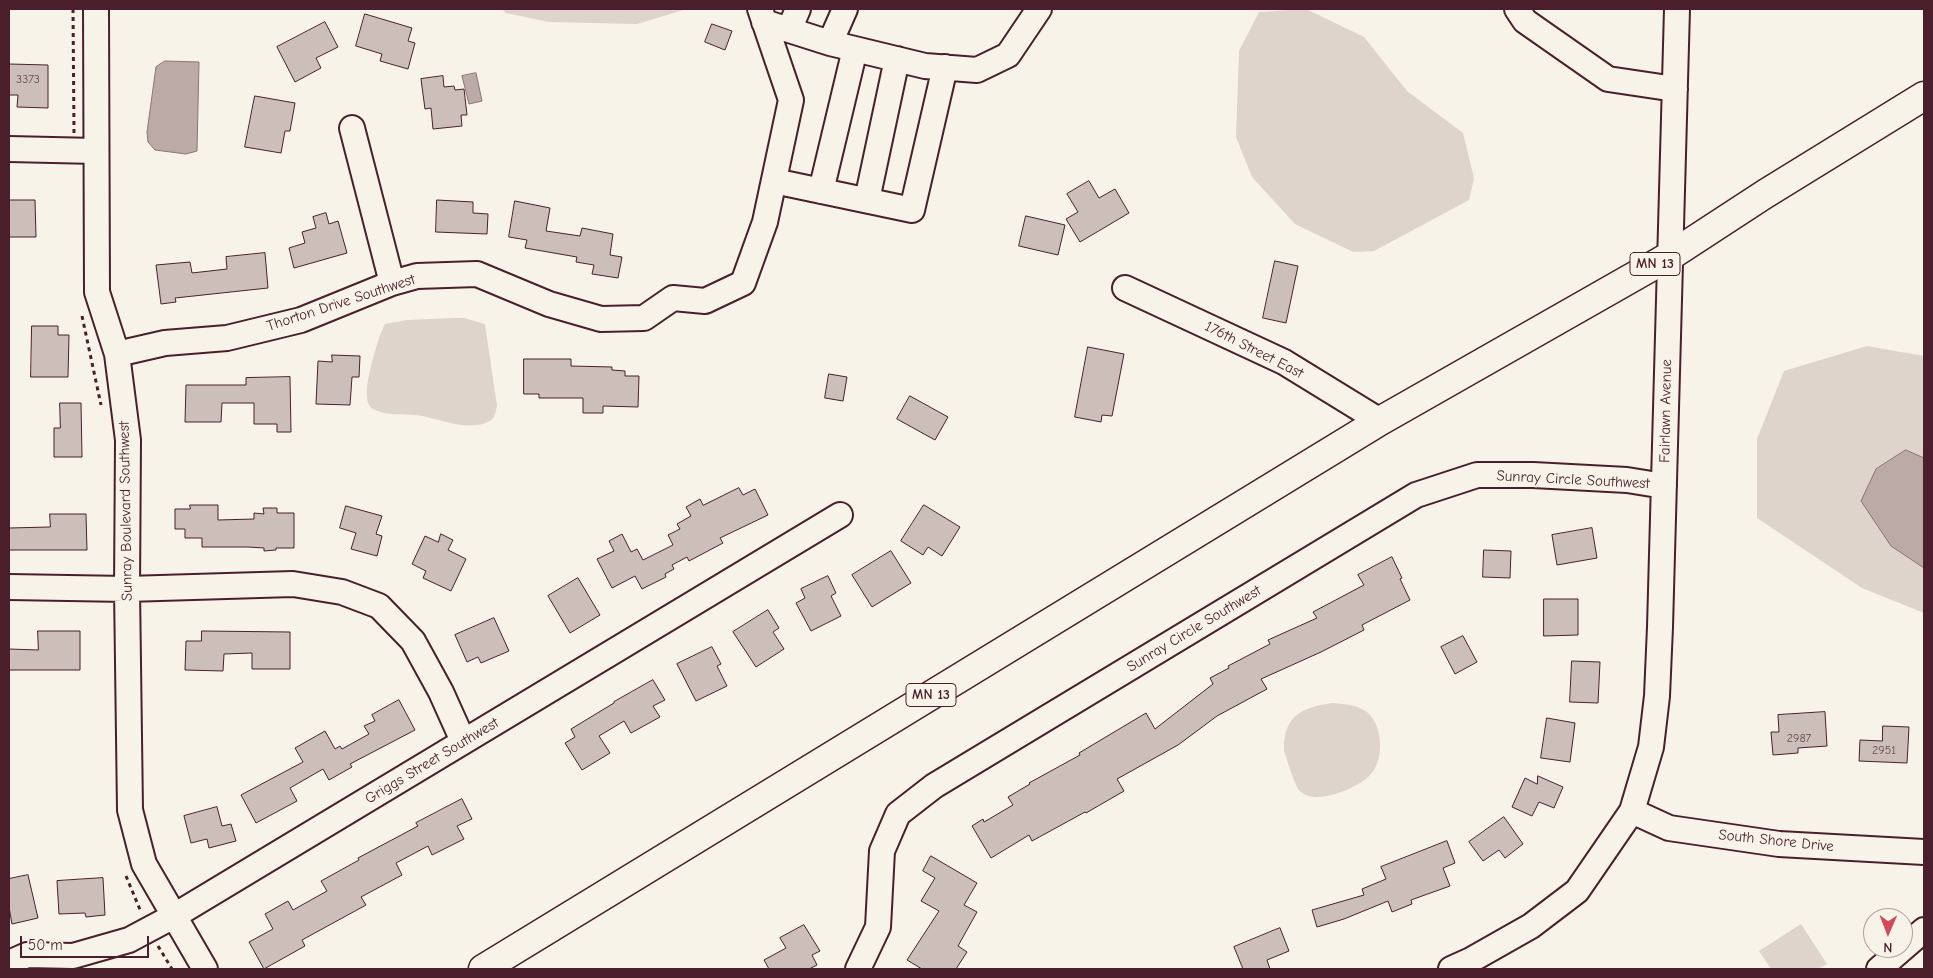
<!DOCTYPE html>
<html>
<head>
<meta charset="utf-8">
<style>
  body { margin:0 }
  #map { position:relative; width:1933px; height:978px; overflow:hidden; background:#f7f3e8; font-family:"Comic Neue",sans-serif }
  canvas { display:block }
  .frame { position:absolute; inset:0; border:10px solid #4a1f2b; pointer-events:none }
  .north { position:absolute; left:1863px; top:908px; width:50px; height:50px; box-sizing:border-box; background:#f7f3e8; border:1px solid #b29e9c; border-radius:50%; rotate:181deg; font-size:14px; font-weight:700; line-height:20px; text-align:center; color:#4a1f2b }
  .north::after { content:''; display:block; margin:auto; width:18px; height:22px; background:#d1495b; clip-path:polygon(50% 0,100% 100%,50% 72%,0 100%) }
  .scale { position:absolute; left:20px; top:936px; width:129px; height:22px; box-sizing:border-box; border:2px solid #4a1f2b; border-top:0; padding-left:6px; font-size:15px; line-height:18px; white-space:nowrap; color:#4a1f2b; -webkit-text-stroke:4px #f7f3e8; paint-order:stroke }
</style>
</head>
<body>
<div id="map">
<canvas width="1933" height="978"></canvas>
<div class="frame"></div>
<div class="north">N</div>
<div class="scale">50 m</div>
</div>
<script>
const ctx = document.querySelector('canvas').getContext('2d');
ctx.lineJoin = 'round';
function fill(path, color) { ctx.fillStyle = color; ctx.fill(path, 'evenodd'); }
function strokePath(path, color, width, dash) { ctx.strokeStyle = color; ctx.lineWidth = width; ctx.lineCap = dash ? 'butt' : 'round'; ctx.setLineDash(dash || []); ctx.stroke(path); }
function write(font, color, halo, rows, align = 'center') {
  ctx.font = font + ' "Comic Neue",sans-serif'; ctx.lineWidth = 4; ctx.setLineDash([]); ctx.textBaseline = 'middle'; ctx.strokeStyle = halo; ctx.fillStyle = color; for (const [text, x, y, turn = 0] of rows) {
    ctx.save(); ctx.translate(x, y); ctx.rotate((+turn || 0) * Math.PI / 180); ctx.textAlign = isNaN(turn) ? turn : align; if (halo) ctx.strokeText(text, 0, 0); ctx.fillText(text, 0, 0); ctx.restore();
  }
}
const green = new Path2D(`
  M502 9H687L637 24 549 22 506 13Z
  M1306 9 1364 37 1407 91 1463 133 1474 178 1469 200 1374 251 1353 252 1295 224 1252 177 1236 137 1239 51 1259 12Z
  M453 318H464L485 324 497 406C495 413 495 419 488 422 465 432 439 418 416 415 400 414 385 416 371 408 369 405 367 401 367 397 365 382 378 337 385 324L407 320Z
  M1867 346 1924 356V613L1862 588 1757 518V439L1784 371Z
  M1333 703C1344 704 1358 705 1367 712 1384 726 1385 764 1367 778 1354 789 1313 807 1299 790 1294 784 1287 759 1284 751 1283 715 1303 707 1333 703Z
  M1801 924 1827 964 1818 969H1771L1759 951Z`);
const water = new Path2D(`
  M165 61 199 62 197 151 186 154 155 150 148 142 147 132 156 67Z
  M476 73 482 101 469 104 462 76Z
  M1906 450 1924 458V568L1891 546 1861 501 1876 469Z`);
const building = new Path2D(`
  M365 14 412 28 408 41 415 43 408 69 380 61 382 54 356 46Z
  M325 22 338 47 316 58 321 68 295 82 277 47Z
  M712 24 732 31 725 50 705 42Z
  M9 64 48 65V108L17 107 18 95H9Z
  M443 76 444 87 454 86 455 90 464 89 467 115H461L462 126 433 129 431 108 425 109 421 79Z
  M255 96 295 103 290 131H285L281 153 245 147Z
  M1089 181 1099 198 1115 189 1129 213 1080 242 1066 219 1078 212 1067 194Z
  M9 200H35L36 237H9Z
  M437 200 473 202V213L488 214 487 234 436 232Z
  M515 201 550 208 546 231 580 236 582 228 613 234 610 255 622 257 618 278 592 274 594 265 576 262 577 257 525 248 527 240 509 237Z
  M326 213 329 224 338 221 347 253 294 268 289 248 305 243 302 232 316 228 313 217Z
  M1026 216 1065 225 1058 255 1019 246Z
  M265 253 268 288 175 298 176 302 161 304 156 265 190 262 192 273 227 269 226 257Z
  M1275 261 1298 266 1286 323 1263 318Z
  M32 326H58V335H69L68 377H31Z
  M1088 347 1124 354 1112 416 1102 415 1101 422 1075 417Z
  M332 355 360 356 359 377H352L350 405 316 404 318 361 332 362Z
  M524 359H571V366L612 367V370L625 371V376H639L638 407 603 406V413H583V398H539V394H524Z
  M829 374 847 377 843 401 825 398Z
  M290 377 291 432H277V424H254V403H222L221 422H185L186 385H246V378Z
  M910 396 948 417 935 440 897 419Z
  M60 403H81L82 457H54V428H60Z
  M739 488 743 495 755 489 768 515 720 538 723 543 689 561 687 557 672 565 674 569 665 574 666 577 642 589 635 576 612 588 597 559 614 551 609 541 622 534 631 552 637 549 643 560 673 545 668 535 680 529 677 524 691 516 686 507 700 499 703 505Z
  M190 505H218V520L254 519V513L264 514 263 508H277V513H294V548H276V550L264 551V548L248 547H202V538H185V529H175V509H190Z
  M924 505 960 527 942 556 928 547 923 555 901 541Z
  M346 506 382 516 376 534 382 536 377 556 351 549 356 533 340 528Z
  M50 514H86L87 550H9V528L50 527Z
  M1592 528 1597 558 1557 565 1552 535Z
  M441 534 453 540 448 550 466 559 451 591 423 578 426 571 412 564 425 536 438 542Z
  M1484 550 1511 551 1510 578 1483 577Z
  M891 551 911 583 872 607 852 575Z
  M1392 557 1402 578 1400 579 1410 600 1362 625 1364 630 1321 652 1261 679 1267 689 1217 716 1178 745 1117 779 1124 791 1086 813 1085 812 1032 841 1029 835 991 858 972 826 983 819 984 822 1013 805 1008 797 1030 784 1029 783 1080 755 1079 753 1146 713 1155 729 1213 684 1210 678 1229 668 1228 666 1270 644 1268 640 1317 618 1313 612 1364 585 1358 575Z
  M828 576 836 593 831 596 841 616 811 631 796 603 805 598 801 589Z
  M578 578 600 615 570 633 548 596Z
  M1544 599H1578V635L1544 636Z
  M768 610 779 628 773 632 784 649 756 667 733 632Z
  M494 618 509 651 481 663 478 657 467 662 455 635Z
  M38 631H80V670H9V649L38 650Z
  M202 631 290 632V669H252V653L224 654 223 671 185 670 186 641H201Z
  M1463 636 1477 662 1455 674 1441 647Z
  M712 647 721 664 717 666 727 686 696 701 677 664Z
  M1572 661 1600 662 1598 703 1570 702Z
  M653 680 665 700 653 706 660 717 631 733 624 721 599 736 610 753 582 770 565 743 575 737 571 729 614 703V702Z
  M399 700 415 730 350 764 352 767 329 780 323 769 290 788 297 801 256 823 241 795 303 762 295 748 325 731 335 749 340 746 342 749 369 734 364 726 375 721 372 715Z
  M1825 712 1827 746 1798 748V753L1773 755 1771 732H1779L1778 715Z
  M1547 718 1575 723 1570 762 1541 758Z
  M1883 726 1909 727 1907 763 1859 761 1860 740 1882 741Z
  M1538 776 1563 787 1554 808 1539 802 1532 816 1512 807 1525 778 1537 784Z
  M462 799 472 819 457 826 464 839 432 855 428 846 396 863 402 875 361 897 366 905 302 940 305 946 264 969 249 942 273 929 265 914 288 901 293 910 327 891 321 881 359 860 358 858 418 826 416 823Z
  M217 807 222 826 231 824 236 841 209 848 207 839 191 843 184 816Z
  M1504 817 1523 844 1505 858 1499 850 1483 861 1469 842Z
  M1447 841 1455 863 1443 868 1450 886 1411 900 1412 904 1392 912 1388 901 1344 919 1317 927 1312 910 1364 895 1362 889 1386 879 1381 867Z
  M931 856 977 883 964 905 977 912 958 946 967 952 956 969H922L907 960 939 911 921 901 935 878 923 871Z
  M28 875 38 918 12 924 9 907V879Z
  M103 878 105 915 86 917 85 913 59 914 57 881Z
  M804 925 820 951 812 955 817 965 809 969H769L764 960 786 948 780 938Z
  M1280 928 1289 951 1267 960 1270 969H1243L1234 947Z`);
const path = new Path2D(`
  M73 9 74 133
  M82 316 101 405
  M126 876 141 912
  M158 946 172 969`);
const minor = new Path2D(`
  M96 9 97 292 117 354 128 440 127 589 130 810 144 864 205 969
  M1517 9 1525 21 1608 79 1675 89
  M764 22 830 43 925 66 977 70 1008 55 1039 9
  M789 30 798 9
  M830 43 845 9
  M352 128 392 283
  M9 149 96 151
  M774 181 912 210 945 67
  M821 191 855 49
  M867 200 897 59
  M1125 288 1284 362 1380 421
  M117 354 165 343 227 338 301 320 392 283 417 276 477 274 549 304 601 319 644 318 673 298 705 301 743 283 765 222 791 100 760 9
  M9 587 127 589 293 584 342 592 379 606 413 641 441 692 463 741
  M1632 811 1669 828 1779 844 1924 852
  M9 963 27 955 73 956 129 940 174 916 840 515
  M858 969 878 927 882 851 898 814 934 786 1416 495 1477 475H1533L1627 480 1664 486
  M1451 969 1471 960 1531 926 1577 891 1632 811 1651 747 1657 696 1660 627 1677 9
  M1879 969 1924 930`);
const major = new Path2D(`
  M483 969 1380 421 1670 256 1765 194 1924 96`);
const numberNames = [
  ["3373",28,80],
  ["2987",1799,739],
  ["2951",1884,751]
];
const shields = [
  [1655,264,50],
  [931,695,50]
];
const shieldNames = [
  ["MN 13",1655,264],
  ["MN 13",931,695]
];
const streetNames = [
  ["Thorton Drive Southwest",341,303,-18],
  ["176th Street East",1254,350,27],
  ["Fairlawn Avenue",1666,411,-89],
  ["Sunray Circle Southwest",1573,480,3],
  ["Sunray Boulevard Southwest",126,511,-91],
  ["Sunray Circle Southwest",1194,629,-31],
  ["Griggs Street Southwest",432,761,-31],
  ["South Shore Drive",1776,841,6]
];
fill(green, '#ded4cc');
fill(water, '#bcaaa7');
strokePath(water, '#8e7275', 1);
fill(building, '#ccbfb9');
strokePath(building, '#4a1f2b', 1);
strokePath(minor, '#4a1f2b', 28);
strokePath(major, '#4a1f2b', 31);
strokePath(path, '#4a1f2b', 3, [4, 4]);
strokePath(minor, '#f7f3e8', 24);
strokePath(major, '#f7f3e8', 28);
write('12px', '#6a474e', null, numberNames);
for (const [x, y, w] of shields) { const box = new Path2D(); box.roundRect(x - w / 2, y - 11.5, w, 23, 4); ctx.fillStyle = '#f7f3e8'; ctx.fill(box); strokePath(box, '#4a1f2b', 1); }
write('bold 14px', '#4a1f2b', null, shieldNames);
write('15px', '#4a1f2b', '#f7f3e8', streetNames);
</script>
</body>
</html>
